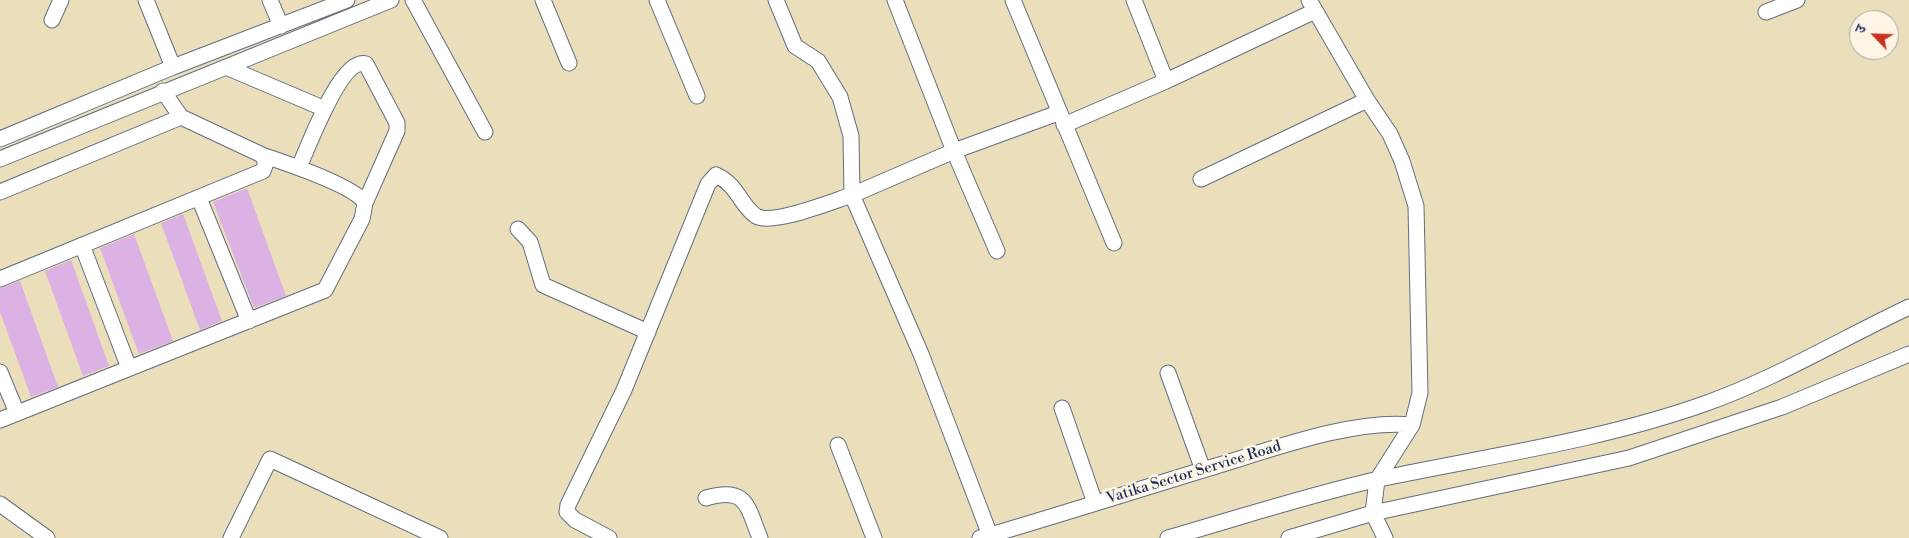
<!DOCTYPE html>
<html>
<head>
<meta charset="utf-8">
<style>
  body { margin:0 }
  #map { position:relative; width:1909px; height:538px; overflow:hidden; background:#eadfba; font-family:"Libre Bodoni","Noto Serif Devanagari",serif }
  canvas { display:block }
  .north { position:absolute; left:1849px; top:10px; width:50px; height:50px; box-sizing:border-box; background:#fcf5e5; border:1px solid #a2a6af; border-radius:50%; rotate:294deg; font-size:14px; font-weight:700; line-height:20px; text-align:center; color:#1b2f5e }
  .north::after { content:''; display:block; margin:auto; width:18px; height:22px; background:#c8321e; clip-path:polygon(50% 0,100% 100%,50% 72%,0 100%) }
</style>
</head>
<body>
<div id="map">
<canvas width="1909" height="538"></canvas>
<div class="north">उ</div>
</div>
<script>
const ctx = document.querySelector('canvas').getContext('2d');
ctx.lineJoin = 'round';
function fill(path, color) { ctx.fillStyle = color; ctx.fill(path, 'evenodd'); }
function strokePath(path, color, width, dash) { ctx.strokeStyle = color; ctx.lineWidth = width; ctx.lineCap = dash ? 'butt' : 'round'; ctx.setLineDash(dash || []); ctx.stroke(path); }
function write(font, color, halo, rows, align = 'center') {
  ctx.font = font + ' "Libre Bodoni",serif'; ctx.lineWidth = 5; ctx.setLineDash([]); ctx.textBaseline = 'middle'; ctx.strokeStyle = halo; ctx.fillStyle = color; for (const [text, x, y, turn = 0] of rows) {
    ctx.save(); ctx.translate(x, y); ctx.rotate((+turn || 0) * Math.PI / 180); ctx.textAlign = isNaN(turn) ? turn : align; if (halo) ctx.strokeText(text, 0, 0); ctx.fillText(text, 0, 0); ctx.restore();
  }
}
const building = new Path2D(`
  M247 188 286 296 254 308 213 202Z
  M183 214 222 321 200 330 161 223Z
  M134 234 173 341 139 354 100 248Z
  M71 260 109 366 83 376 45 271Z
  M20 281 58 387 31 397 0 312V288Z`);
const minor = new Path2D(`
  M146 0 173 67
  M270 0 281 26
  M413 0 485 132
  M543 0 569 63
  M657 0 697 96
  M776 0 795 46 818 61 840 97 851 136 852 195 954 151 1058 113
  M895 0 954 151 997 251
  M1013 0 1114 243
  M1134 0 1166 81
  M1309 0 1367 100 1390 134 1402 161 1416 206 1420 393 1412 425 1377 480 1373 513
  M1766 12 1797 0
  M52 20 61 0
  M226 67 325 109
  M1064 125 1166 81 1315 11
  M0 139 173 67 347 0
  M262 155C283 162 355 186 365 203
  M0 159 391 0
  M1201 179 1367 100
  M0 192 181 117
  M199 198 249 321
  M518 229 530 242 543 285 648 332
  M82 245 129 368
  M0 279 263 171 266 163 262 155 181 117 163 91
  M0 372 17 413
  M1168 373 1203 470
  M1062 408 1095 503
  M0 420 325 290 362 219 365 203 397 131V123L366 64C341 56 308 148 299 167
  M838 445 874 538
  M706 498C747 486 747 506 760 538
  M0 504 47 538
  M1373 513 1385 538
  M231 538 270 459 440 538
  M609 538 575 520 567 512 568 505 624 390 708 184 716 175C738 185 740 205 756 216 772 226 833 201 852 195L921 354 991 538
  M980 538C1059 515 1137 490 1216 466 1273 449 1353 419 1412 425
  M1168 538C1238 518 1308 495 1379 479 1488 456 1599 441 1704 404 1775 379 1841 339 1909 307
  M1289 538 1373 513 1629 458 1782 407 1909 354`);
const streetNames = [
  ["Vatika Sector Service Road",1194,473,-17]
];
fill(building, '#dbb2e3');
strokePath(minor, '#636d7e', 17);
strokePath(minor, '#fff', 15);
write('15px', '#1b2f5e', '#fcf5e5', streetNames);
</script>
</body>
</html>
